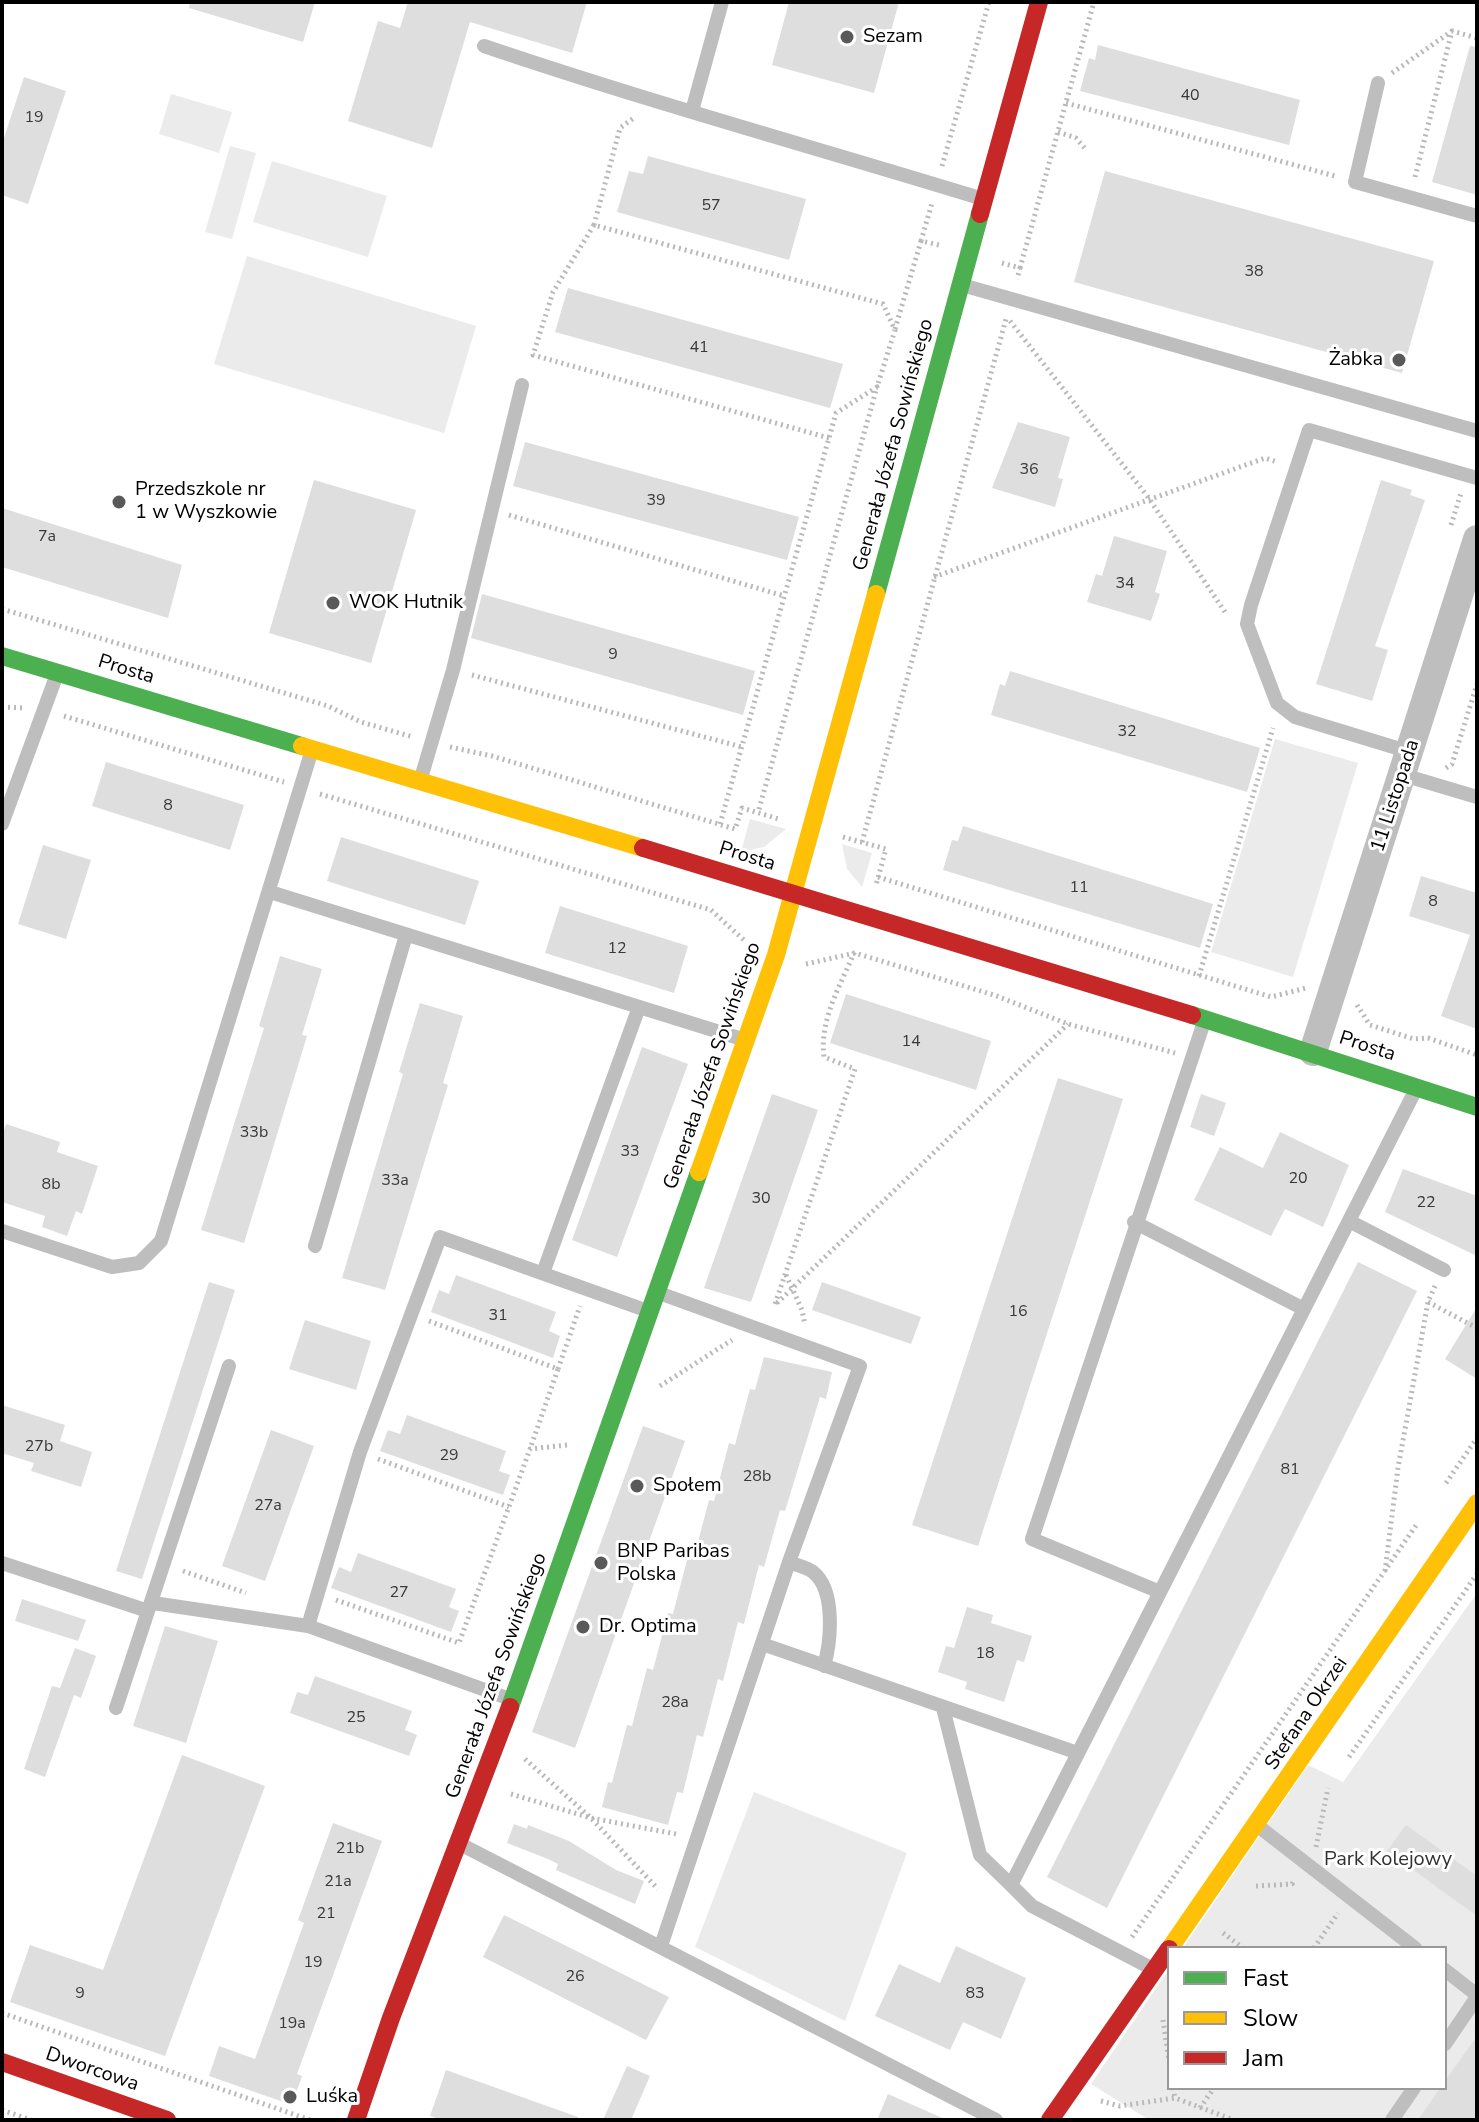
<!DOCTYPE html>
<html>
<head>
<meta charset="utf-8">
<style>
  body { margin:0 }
  #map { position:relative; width:1479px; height:2122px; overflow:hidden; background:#fff; font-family:"Nunito Sans",sans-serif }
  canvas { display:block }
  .frame { position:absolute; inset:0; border:4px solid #000; pointer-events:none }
  .legend { position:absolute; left:1167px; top:1946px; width:280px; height:144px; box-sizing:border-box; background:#fff; border:2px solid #999; margin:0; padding:10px 14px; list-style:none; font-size:24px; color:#000 }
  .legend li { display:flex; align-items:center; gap:16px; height:40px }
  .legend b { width:40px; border:2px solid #999 }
</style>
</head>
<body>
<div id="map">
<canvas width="1479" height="2122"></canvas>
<div class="frame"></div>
<ul class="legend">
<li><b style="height:10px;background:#4caf50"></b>Fast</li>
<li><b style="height:10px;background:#ffc107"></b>Slow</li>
<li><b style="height:10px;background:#c62828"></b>Jam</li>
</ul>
</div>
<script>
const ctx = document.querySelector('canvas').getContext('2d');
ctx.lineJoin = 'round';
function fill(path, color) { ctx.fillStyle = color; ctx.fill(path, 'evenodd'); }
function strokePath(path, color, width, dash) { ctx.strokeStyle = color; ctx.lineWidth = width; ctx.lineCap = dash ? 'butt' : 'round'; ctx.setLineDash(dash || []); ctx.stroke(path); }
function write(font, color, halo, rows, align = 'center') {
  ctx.font = font + ' "Nunito Sans",sans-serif'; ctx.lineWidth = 6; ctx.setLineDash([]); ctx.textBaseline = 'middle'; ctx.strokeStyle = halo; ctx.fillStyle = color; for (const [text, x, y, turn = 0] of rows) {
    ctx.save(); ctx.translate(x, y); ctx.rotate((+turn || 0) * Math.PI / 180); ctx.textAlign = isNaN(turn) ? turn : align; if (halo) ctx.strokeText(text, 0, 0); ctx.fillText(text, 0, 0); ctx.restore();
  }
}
const green = new Path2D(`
  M171 94 232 112 219 153 159 134Z
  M230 146 256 153 232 239 205 232Z
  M272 161 387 196 368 257 253 222Z
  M247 256 476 326 444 433 214 364Z
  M1275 739 1358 763 1293 977 1211 952Z
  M750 819 786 829 764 847 741 852Z
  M842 844 872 853 862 887 847 869Z
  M1477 1593V2120H1149L1091 2084 1169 1969V2088H1445V1948H1183L1308 1765 1343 1782Z
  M754 1792 907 1853 845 2021 695 1947Z`);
const building = new Path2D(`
  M190 2H315L303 42 189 8Z
  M408 2H587L572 53 470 22 432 148 348 121 378 21 400 28Z
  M789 2H899L874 93 772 65Z
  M1098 45 1300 100 1289 145 1080 91 1089 58 1095 60Z
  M1470 46 1477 47V195L1432 182Z
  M24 77 66 91 28 204 2 195V144Z
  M648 156 806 199 789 260 617 212 629 171 643 174Z
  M1105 171 1434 261 1402 373 1074 282Z
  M568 288 843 364 830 408 555 332Z
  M1018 422 1070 437 1058 478 1063 479 1055 507 992 488Z
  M525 442 799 517 787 560 513 486Z
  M314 480 416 510 371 663 269 633Z
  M1381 480 1412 490 1410 495 1425 500 1375 646 1388 650 1372 701 1316 684Z
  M2 508 182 565 168 618 2 567Z
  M1114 536 1167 551 1155 592 1160 594 1151 621 1087 602 1096 574 1102 576Z
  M482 594 755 671 743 715 471 638Z
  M1010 671 1260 748 1247 792 991 715 1000 684 1005 686Z
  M106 762 244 805 230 850 92 806Z
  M963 826 1213 904 1200 948 943 870 952 840 958 841Z
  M341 837 479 881 465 925 327 881Z
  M43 845 91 860 66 939 18 924Z
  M1421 876 1477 893V1029L1441 1016 1470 935 1409 916Z
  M560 906 688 946 674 993 545 953Z
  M280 956 322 969 302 1035 307 1036 244 1243 201 1230 264 1028 259 1026Z
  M846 994 991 1041 976 1090 830 1043Z
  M420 1003 463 1016 443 1083 448 1085 385 1290 342 1278 403 1074 399 1072Z
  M642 1047 688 1064 617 1257 572 1240Z
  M1058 1078 1123 1099 978 1546 912 1525Z
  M772 1094 818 1110 751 1302 704 1288Z
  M1201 1094 1226 1103 1214 1136 1190 1127Z
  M6 1124 60 1142 57 1152 98 1166 82 1214 76 1211 67 1236 42 1227 45 1216 2 1202V1138Z
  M1280 1132 1349 1165 1323 1227 1285 1209 1271 1236 1194 1200 1220 1147 1263 1168Z
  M1403 1169 1477 1196V1256L1385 1212Z
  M1358 1262 1417 1291 1107 1908 1047 1877Z
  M456 1275 556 1312 549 1331 560 1336 553 1358 431 1312 439 1290 449 1294Z
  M209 1282 235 1290 142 1579 116 1571Z
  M822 1282 921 1317 911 1344 812 1310Z
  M1477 1307V1379L1445 1359Z
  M305 1320 371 1341 356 1390 289 1369Z
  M764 1357 832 1372 826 1399 820 1397 785 1511 780 1510 764 1567 759 1565 744 1624 738 1622 723 1681 718 1679 703 1737 697 1735 683 1793 677 1792 668 1825 602 1807 608 1782 612 1783 627 1725 632 1726 647 1668 653 1670 668 1613 673 1614 688 1556 694 1557 709 1500 714 1501 729 1443 735 1445 750 1389 755 1390Z
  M2 1405 65 1425 60 1441 92 1452 81 1487 31 1471 34 1463 2 1453Z
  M407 1415 506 1451 499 1471 510 1475 503 1495 380 1451 388 1430 400 1434Z
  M643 1426 685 1441 575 1748 532 1732Z
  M271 1430 314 1446 265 1581 222 1566Z
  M358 1553 456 1589 449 1607 459 1611 451 1632 331 1588 339 1567 351 1572Z
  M22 1599 86 1620 78 1641 15 1621Z
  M967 1607 993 1615 991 1623 1032 1636 1024 1662 1017 1660 1004 1702 965 1689 967 1682 938 1672 946 1646 954 1648Z
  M165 1626 218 1641 186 1743 133 1726Z
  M75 1648 96 1656 81 1698 74 1695 45 1777 24 1769 52 1686 60 1688Z
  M315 1676 412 1711 405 1730 417 1735 409 1756 290 1713 297 1692 308 1695Z
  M182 1755 265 1786 165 2056 10 2002 30 1945 103 1970Z
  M333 1823 382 1841 297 2074 302 2076 292 2105 209 2076 219 2046 255 2059 304 1923 298 1920Z
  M514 1824 527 1829 528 1825 569 1841 616 1870 644 1881 635 1904 556 1870 558 1864 548 1859 507 1843Z
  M1406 1825 1477 1876V1916L1387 1851Z
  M504 1915 669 1997 646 2040 483 1957Z
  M956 1946 1026 1978 1001 2039 963 2022 950 2050 875 2016 899 1964 940 1983Z
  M1477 2036V2120H1418L1440 2088H1445V2081Z
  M627 2066 650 2076 631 2120H603Z
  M446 2070 578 2117 577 2120H442L430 2116Z
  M888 2094 947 2120H877Z`);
const path = new Path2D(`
  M1392 73 1452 31
  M1066 103 1335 176
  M1058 132 1076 138 1087 151
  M942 166 989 2
  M1415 177 1452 31 1477 38
  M594 225 620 128 635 117
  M921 241 932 203
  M1002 263 1020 268 1017 279
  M1020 268 1094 2
  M1010 321 1148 497 1227 615
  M895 329 921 241 939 245
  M829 438 533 355 553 292 594 225 883 304 895 330 877 387
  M509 515 784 596
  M1451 525 1461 493
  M934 577 1265 458 1277 462
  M2 609 328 706 361 722 413 737
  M472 675 742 747
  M2 707 23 708
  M64 716 284 782
  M450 747 492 756 735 829 742 808 779 819
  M1446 768 1452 764 1477 684
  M320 794 711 910 745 941
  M720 824 836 413 877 387 758 813
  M843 837 886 849 876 885
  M862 842 1006 319
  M878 877 1271 997 1306 988
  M806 964 855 953 994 995 1068 1024 1175 1053
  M1199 976 1273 728
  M1357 1005 1370 1025 1414 1039 1428 1038 1477 1055
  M786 1275 802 1310 805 1325
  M1428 1302 1477 1328
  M777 1303 1068 1024
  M775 1304 855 1069 824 1057C819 1020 841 984 855 951
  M429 1321 558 1369 530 1449
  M558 1369 580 1306
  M660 1386 732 1340
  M378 1459 509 1507
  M1446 1483 1477 1438
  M183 1571 246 1593
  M1385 1571 1398 1468 1428 1302 1435 1286
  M336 1600 459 1643 530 1449 567 1445
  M1349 1757 1477 1574
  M525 1759 591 1818 658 1889
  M511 1794 591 1818 676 1834
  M1316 1847 1328 1788
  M1256 1886 1292 1884 1295 1879
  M1223 1933 1243 1948
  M1132 1937 1417 1524
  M1314 1948 1338 1913
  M2 2013 310 2120
  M1163 2020 1169 2060
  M1173 2088 1175 2098
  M1101 2101 1120 2106 1175 2098 1234 2120
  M1200 2108 1214 2088
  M2 2110 31 2120`);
const lane = new Path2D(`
  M484 46C649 102 817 148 983 199
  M1378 83 1355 182 1477 216
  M692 111 722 2
  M962 285 1477 431
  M1410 752 1295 717 1277 703 1247 624 1251 605 1309 430 1477 478
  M1403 775 1477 797
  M421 778 453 670 522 385
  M2 824 57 674
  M270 892 742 1039
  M1349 1221 1444 1270
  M1134 1222 1304 1309
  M2 1231 112 1267 139 1263 161 1241 311 753
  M315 1246 406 935
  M543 1273 639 1007
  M659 1293 860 1366 789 1562 661 1946
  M789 1562C796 1565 807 1567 813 1572 836 1590 831 1642 824 1666
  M2 1563 148 1611 229 1366
  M1160 1592 1032 1539 1204 1022
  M153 1603 308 1626 510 1699
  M308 1626 360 1452 440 1237 648 1311
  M762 1644 1078 1753
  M116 1708 148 1611
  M943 1708 980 1855 1011 1885
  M1258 1826 1415 1948
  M460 1844 996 2120
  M1151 1968 1032 1906 1011 1885 1415 1091
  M1445 1970 1477 1995
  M1445 2044 1477 1997
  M1392 2120 1414 2088`);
const street = new Path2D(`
  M1313 1052 1477 539`);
const fast = new Path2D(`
  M876 594 980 214
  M2 656 302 746
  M1192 1015 1477 1107
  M510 1707 699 1172`);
const slow = new Path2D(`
  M302 746 643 848
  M699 1172 776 955 876 594
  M1170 1948 1477 1503`);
const jam = new Path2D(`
  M980 214 1039 2
  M643 848 1192 1015
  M2 2062 167 2120
  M356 2120 391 2018 510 1707
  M1050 2120 1169 1949`);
const markers = [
  [847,37,8,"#595959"],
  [1399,360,8,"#595959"],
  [119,502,8,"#595959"],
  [333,603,8,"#595959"],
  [637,1486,8,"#595959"],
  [601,1563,8,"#595959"],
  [583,1627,8,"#595959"],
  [290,2097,8,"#595959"]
];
const numberNames = [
  ["40",1190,96],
  ["19",34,118],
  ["57",711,206],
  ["38",1254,272],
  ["41",699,348],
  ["36",1029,470],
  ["39",656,501],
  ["7a",47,537],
  ["34",1125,584],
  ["9",613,655],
  ["32",1127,732],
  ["8",168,806],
  ["11",1079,888],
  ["8",1433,902],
  ["12",617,949],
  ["14",911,1042],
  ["33b",254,1133],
  ["33",630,1152],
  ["20",1298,1179],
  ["33a",395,1181],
  ["8b",51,1185],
  ["30",761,1199],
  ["22",1426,1203],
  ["16",1018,1312],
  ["31",498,1316],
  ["27b",39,1447],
  ["29",449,1456],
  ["81",1290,1470],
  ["28b",757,1477],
  ["27a",268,1506],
  ["27",399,1593],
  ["18",985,1654],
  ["28a",675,1703],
  ["25",356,1718],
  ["21b",350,1849],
  ["21a",338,1882],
  ["21",326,1914],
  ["19",313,1963],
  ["26",575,1977],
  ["9",80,1994],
  ["83",975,1994],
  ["19a",292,2024]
];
const poiNames = [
  ["Sezam",863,37],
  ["Żabka",1383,360,"right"],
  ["Przedszkole nr",135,490],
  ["1 w Wyszkowie",135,513],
  ["WOK Hutnik",349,603],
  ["Społem",653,1486],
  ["BNP Paribas",617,1552],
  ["Polska",617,1575],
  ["Dr. Optima",599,1627],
  ["Luśka",306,2097]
];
const streetNames = [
  ["Generała Józefa Sowińskiego",894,445,-75],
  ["Prosta",126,670,17],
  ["11 Listopada",1396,796,-72],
  ["Prosta",747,857,17],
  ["Prosta",1367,1047,18],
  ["Generała Józefa Sowińskiego",713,1066,-71],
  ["Generała Józefa Sowińskiego",497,1676,-70],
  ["Stefana Okrzei",1307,1714,-56],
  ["Dworcowa",92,2070,19]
];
const parkNames = [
  ["Park Kolejowy",1388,1860]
];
fill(green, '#ebebeb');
fill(building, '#dedede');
strokePath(path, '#b9b9b9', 5, [2, 4]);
strokePath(lane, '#bebebe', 14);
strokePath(street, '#bebebe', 28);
strokePath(fast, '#4caf50', 18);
strokePath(slow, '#ffc107', 18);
strokePath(jam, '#c62828', 18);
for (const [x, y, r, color] of markers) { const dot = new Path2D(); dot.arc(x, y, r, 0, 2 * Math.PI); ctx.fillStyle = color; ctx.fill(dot); strokePath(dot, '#fff', 3); }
write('16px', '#383838', null, numberNames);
write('20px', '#000', '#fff', poiNames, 'left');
write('20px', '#000', '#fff', streetNames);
write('20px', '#313131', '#fff', parkNames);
</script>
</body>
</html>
